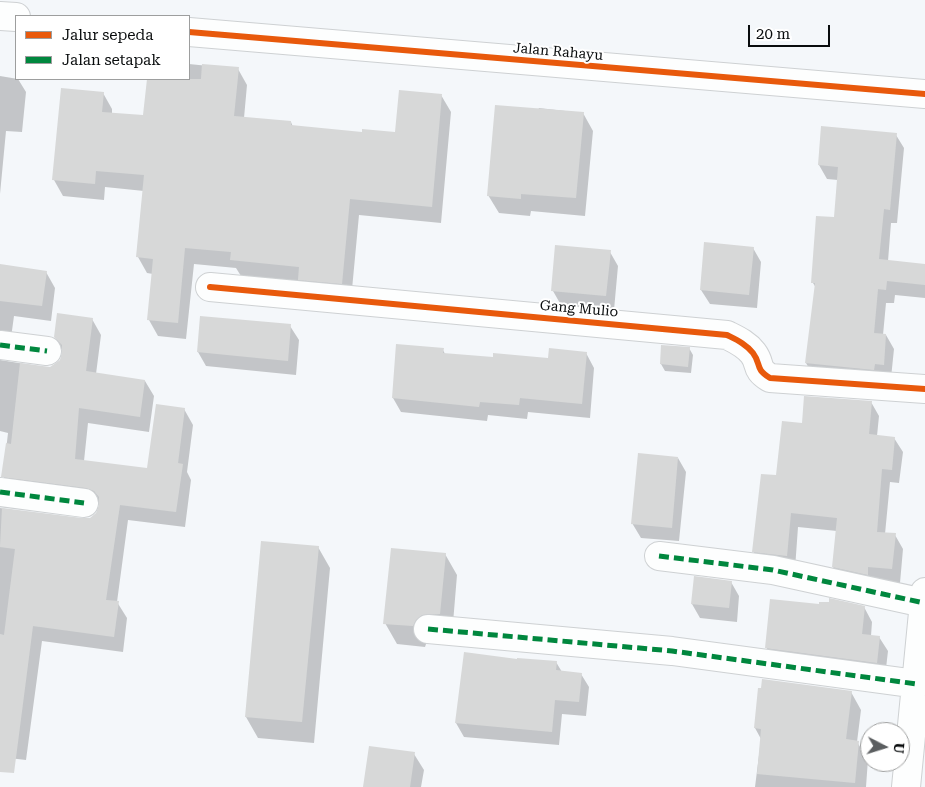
<!DOCTYPE html>
<html>
<head>
<meta charset="utf-8">
<style>
  body { margin:0 }
  #map { position:relative; width:925px; height:787px; overflow:hidden; background:#f4f7fa; font-family:"Roboto Serif",serif }
  canvas { display:block }
  .legend { position:absolute; left:15px; top:15px; width:175px; height:65px; box-sizing:border-box; background:#fff; border:1px solid #9d9e9e; margin:0; padding:6px 9px; list-style:none; font-size:15px; color:#090c0d }
  .legend li { display:flex; align-items:center; gap:10px; height:25px }
  .legend b { width:25px; border:1px solid #9d9e9e }
  .north { position:absolute; left:860px; top:722px; width:50px; height:50px; box-sizing:border-box; background:#fff; border:1px solid #9d9e9e; border-radius:50%; rotate:95deg; font-size:14px; font-weight:700; line-height:20px; text-align:center; color:#090c0d }
  .north::after { content:''; display:block; margin:auto; width:18px; height:22px; background:#5b5e60; clip-path:polygon(50% 0,100% 100%,50% 72%,0 100%) }
  .scale { position:absolute; left:748px; top:25px; width:82px; height:22px; box-sizing:border-box; border:2px solid #090c0d; border-top:0; padding-left:6px; font-size:15px; line-height:18px; white-space:nowrap; color:#090c0d; -webkit-text-stroke:4px #fff; paint-order:stroke }
</style>
</head>
<body>
<div id="map">
<canvas width="925" height="787"></canvas>
<ul class="legend">
<li><b style="height:6px;background:#e8590c"></b>Jalur sepeda</li>
<li><b style="height:6px;background:#00873e"></b>Jalan setapak</li>
</ul>
<div class="north">U</div>
<div class="scale">20 m</div>
</div>
<script>
const ctx = document.querySelector('canvas').getContext('2d');
ctx.lineJoin = 'round';
function fill(path, color) { ctx.fillStyle = color; ctx.fill(path, 'evenodd'); }
function strokePath(path, color, width, dash) { ctx.strokeStyle = color; ctx.lineWidth = width; ctx.lineCap = dash ? 'butt' : 'round'; ctx.setLineDash(dash || []); ctx.stroke(path); }
function write(font, color, halo, rows, align = 'center') {
  ctx.font = font + ' "Roboto Serif",serif'; ctx.lineWidth = 4; ctx.setLineDash([]); ctx.textBaseline = 'middle'; ctx.strokeStyle = halo; ctx.fillStyle = color; for (const [text, x, y, turn = 0] of rows) {
    ctx.save(); ctx.translate(x, y); ctx.rotate((+turn || 0) * Math.PI / 180); ctx.textAlign = isNaN(turn) ? turn : align; if (halo) ctx.strokeText(text, 0, 0); ctx.fillText(text, 0, 0); ctx.restore();
  }
}
const shadow = new Path2D(`
  M189 64 238 69 247 85 244 118 291 122 293 127 363 134 396 133 441 95 451 112 441 223 359 215 351 300 241 276 236 268 194 264 186 339 158 336 149 320 153 274 147 273 138 257 144 191 105 187 104 200 63 196 54 180 103 93 112 109V114L145 116 148 79H189Z
  M0 76 18 79 26 92 22 132 6 131 0 194Z
  M539 108 583 113 593 131 585 216 531 211 530 216 499 213 488 195Z
  M896 135 904 148 897 223H891L888 261 925 265V298L895 295 894 303H886L883 335H886L894 349 891 378 814 377 806 363 816 288 813 283 835 219 838 180 827 179 819 165Z
  M753 248 761 262 757 308 710 304 701 290Z
  M610 252 618 266 614 310 561 305 553 291Z
  M0 266 46 272 55 288 51 321 14 316 10 345 0 348Z
  M92 319 101 335 96 374 145 381 154 396 149 432 88 423 84 461 148 470 184 409 193 425 187 472 191 480 185 527 128 520 117 602 127 618 123 652 42 641 26 760 0 757V508L82 520 90 519 97 514 101 505 12 492 3 476 8 433 0 431V360L50 368 60 362 63 352 55 337Z
  M290 326 299 340 296 375 206 366 198 352Z
  M689 348 693 355 691 373 665 371 661 364Z
  M443 350 445 354 494 358 549 359 586 353 594 368 590 418 528 412 527 419 488 415 487 421 401 412 393 398Z
  M871 402 879 416 877 436 894 438 903 452 899 483 890 482 885 534 895 535 903 549 900 583 842 581 833 567 837 531 798 527 795 569 761 565 753 551 778 477 803 424Z
  M678 458 686 472 679 541 641 538 632 523Z
  M318 547 330 568 314 743 258 738 246 717Z
  M445 554 457 575 452 635 427 641 425 647 397 644 385 623Z
  M731 582 739 596 737 622 700 618 692 604Z
  M820 605 864 607 872 622 871 636 879 637 888 651 885 677 775 662 766 647Z
  M465 654 518 661 556 662 562 672 581 674 589 687 586 716 562 714 559 745 464 737 456 723Z
  M851 692 861 710 857 742 868 759 866 787H755L761 739 755 728Z
  M414 754 424 770 421 787H364Z`);
const building = new Path2D(`
  M202 64 239 67 234 116 291 121V125L362 132V129L395 132 399 90 442 94 432 207 350 199 342 284 298 280 299 267 230 260 231 252 185 248 178 323 147 320 153 259 136 257 144 175 96 171 95 184 52 180 61 88 104 92 102 112 143 115 147 79H201Z
  M495 105 584 112 576 198 521 194V199L487 196Z
  M821 126 897 133 890 210 884 209 879 259 925 264V285L887 281 886 290 878 289 874 333 886 334 884 365 875 364 874 370 805 363 815 283H811L816 216 834 217 838 167 818 165Z
  M704 242 754 247 749 295 700 290Z
  M555 245 611 250 606 296 551 291Z
  M0 264 47 271 42 306 0 301Z
  M57 313 93 318 86 371 145 380 140 417 79 408 75 459 147 468 156 404 185 408 178 463 183 464 176 512 120 505 106 600 119 601 114 637 33 626 14 773 0 772V634L4 635 15 549 0 547 2 508 82 518H90L96 513 99 505V497L94 491 86 488 1 477 6 443 11 444 20 363 50 367 60 360 62 352V345L54 337Z
  M200 316 291 324 288 361 197 352Z
  M396 344 444 348 443 353 493 357V353L548 358 549 348 587 352 582 404 520 398 519 405 480 402 479 407 392 398Z
  M661 345 690 347 688 367 660 364Z
  M804 396 872 401 869 434 895 437 892 470 882 469 877 532 896 533 892 569 868 567V575L832 567 837 518 791 513 787 556 752 552 761 474 776 475 782 421 802 423Z
  M638 453 678 457 672 528 631 524Z
  M261 541 319 546 302 722 245 717Z
  M391 548 446 553 440 614 422 615 416 620 413 626 383 624Z
  M694 576 732 581 729 608 691 604Z
  M829 598 865 606 862 634 880 636 877 663 765 648 770 599 819 604V602H829Z
  M464 652 517 659V658L557 661 556 670 582 673 579 702 555 700 552 732 455 723Z
  M762 679 852 691 846 739 859 741 855 783 757 774 761 729 754 728 758 688H761Z
  M369 746 415 752 410 787H363Z`);
const street = new Path2D(`
  M0 16 16 17
  M189 32 925 94
  M210 287 727 335C737 340 746 344 753 353 762 365 754 368 770 378L925 389
  M0 345 47 351
  M0 492 84 503
  M659 556 773 570 924 603
  M428 629 672 651 917 684
  M906 787 925 592`);
const quiet = new Path2D(`
  M0 345 47 351
  M0 492 84 503
  M659 556 773 570 924 603
  M428 629 672 651 917 684`);
const cycleway = new Path2D(`
  M189 32 925 94
  M210 287 727 335C737 340 746 344 753 353 762 365 754 368 770 378L925 389`);
const streetNames = [
  ["Jalan Rahayu",558,52,5],
  ["Gang Mulio",579,309,5]
];
fill(shadow, '#0003');
fill(building, '#d7d8d8');
strokePath(street, '#ced1d3', 30);
strokePath(street, '#fdfefe', 28);
strokePath(quiet, '#00873e', 5, [10, 5]);
strokePath(cycleway, '#e8590c', 6);
write('14px', '#090c0d', '#fff', streetNames);
</script>
</body>
</html>
